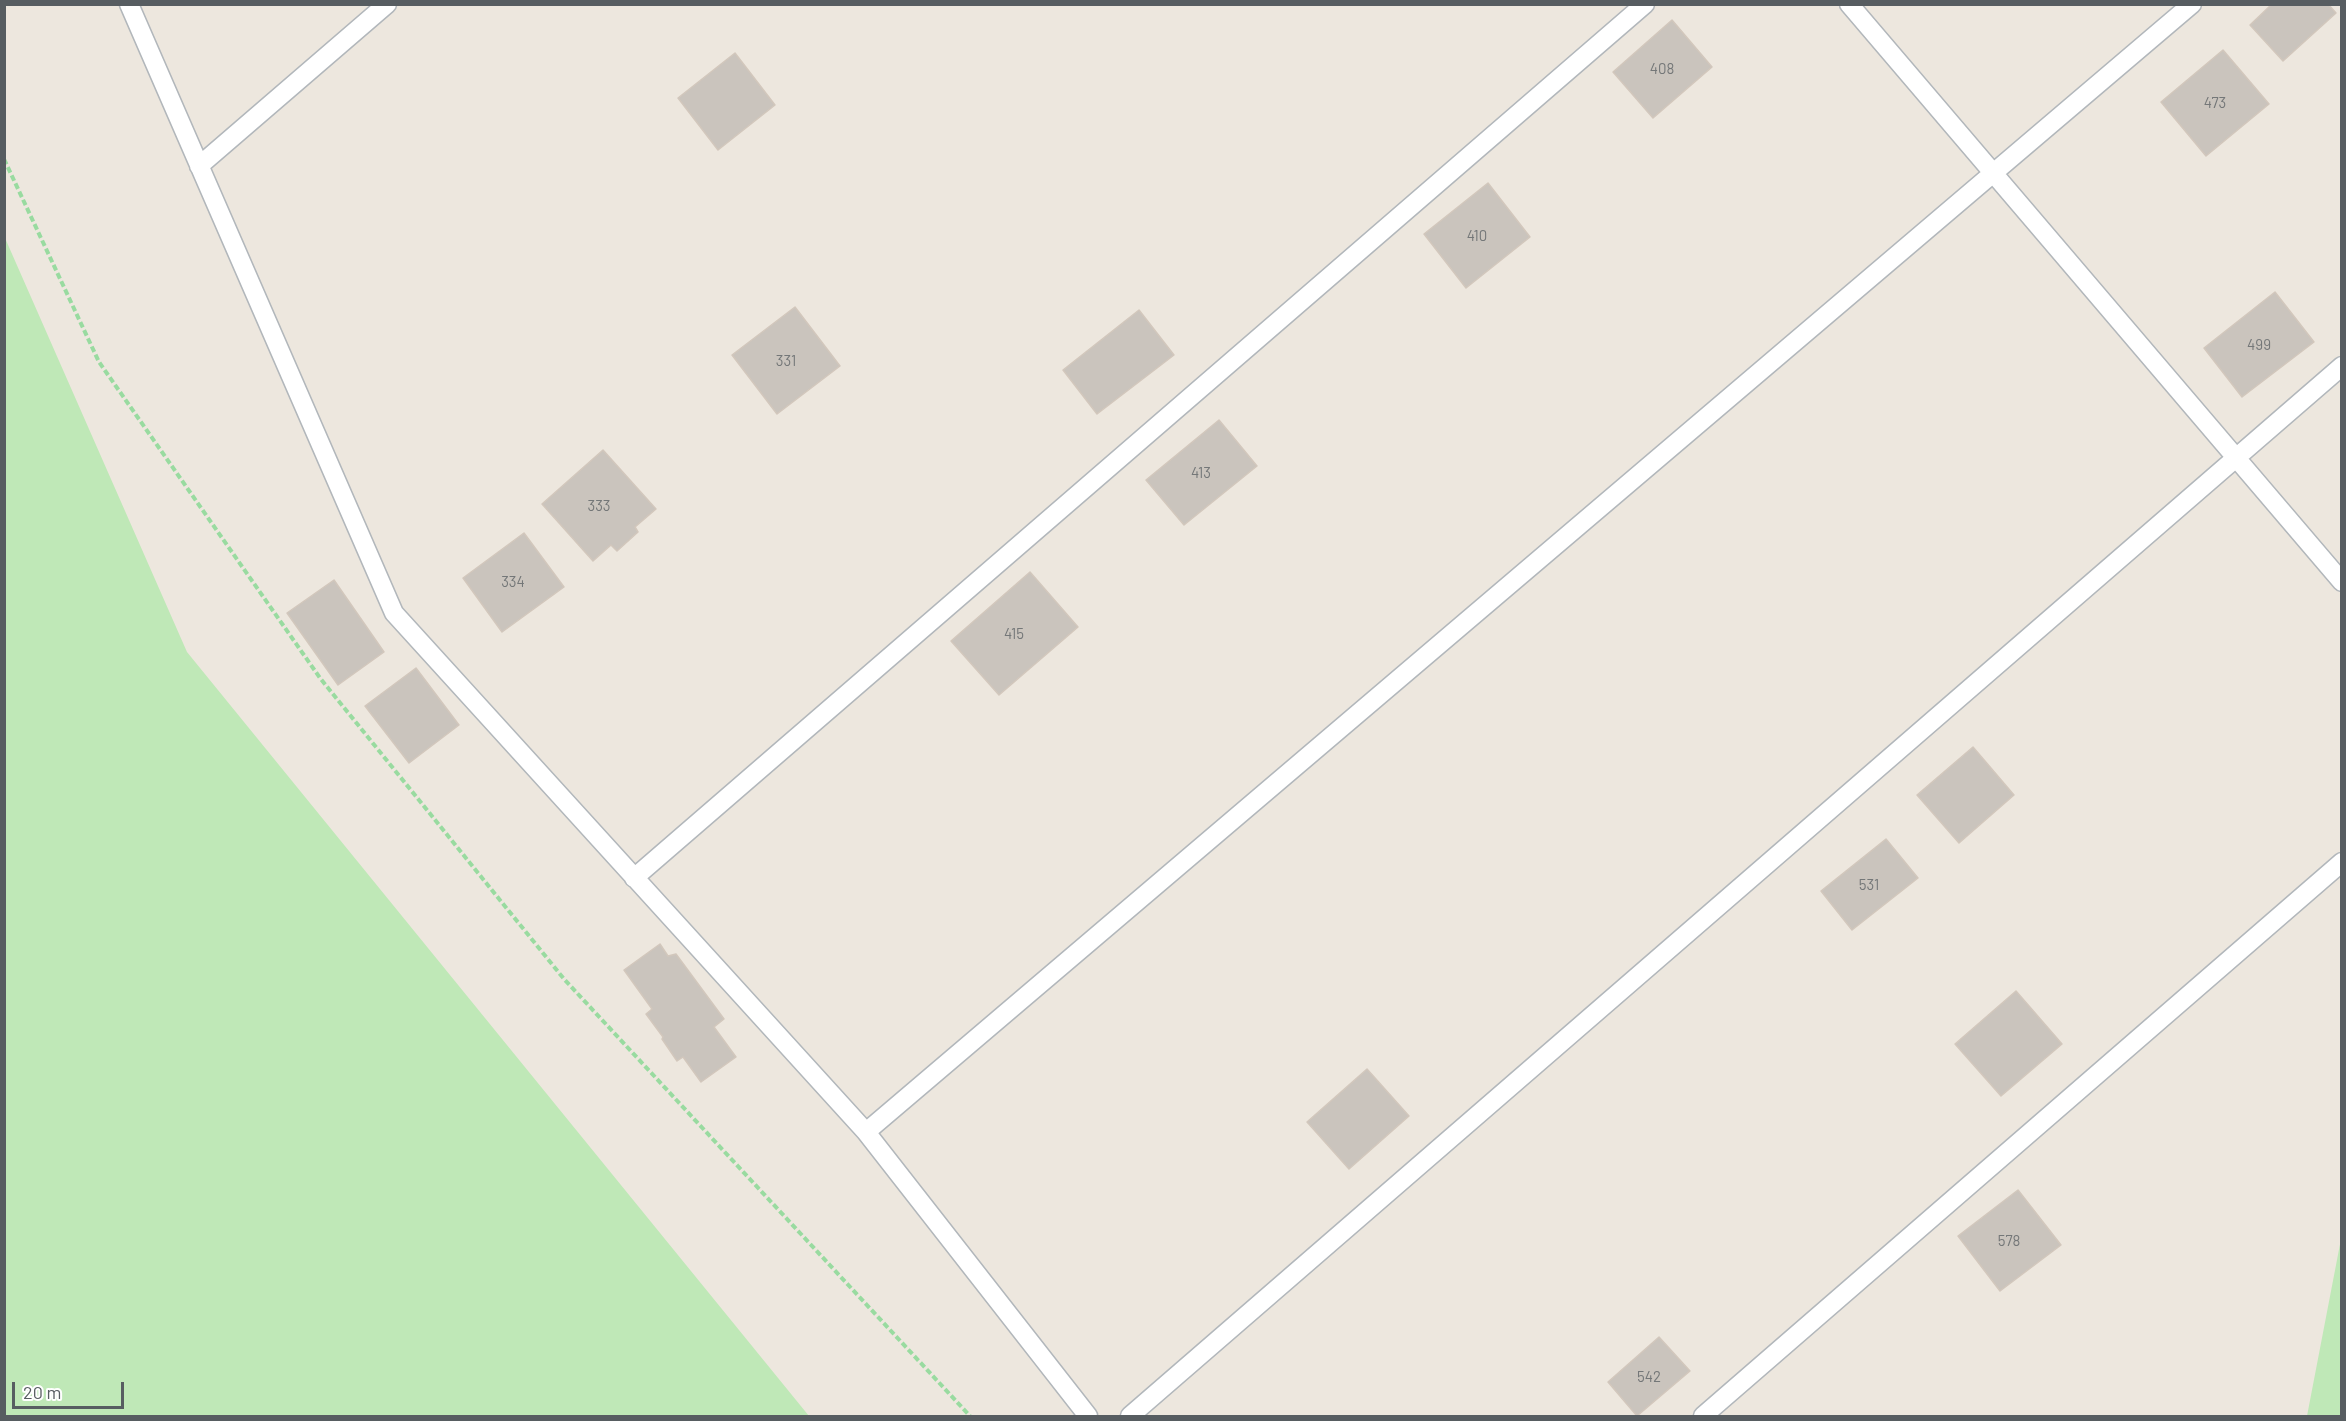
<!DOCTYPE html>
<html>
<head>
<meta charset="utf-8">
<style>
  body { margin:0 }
  #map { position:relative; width:2346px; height:1421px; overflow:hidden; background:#ede7de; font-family:Barlow,sans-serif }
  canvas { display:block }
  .frame { position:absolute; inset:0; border:6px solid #575d61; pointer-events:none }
  .scale { position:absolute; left:12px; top:1382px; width:112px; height:27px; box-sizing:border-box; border:3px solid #575d61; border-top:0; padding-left:8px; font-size:18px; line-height:21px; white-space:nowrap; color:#575d61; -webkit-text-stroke:4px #fff; paint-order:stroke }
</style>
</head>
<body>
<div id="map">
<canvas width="2346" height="1421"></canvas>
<div class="frame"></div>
<div class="scale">20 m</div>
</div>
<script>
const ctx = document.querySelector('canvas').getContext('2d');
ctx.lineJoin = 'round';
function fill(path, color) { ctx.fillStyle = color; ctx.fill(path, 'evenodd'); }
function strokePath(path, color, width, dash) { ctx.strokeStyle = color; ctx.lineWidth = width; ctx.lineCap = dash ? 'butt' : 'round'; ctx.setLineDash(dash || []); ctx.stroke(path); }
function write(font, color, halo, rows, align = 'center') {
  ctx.font = font + ' Barlow,sans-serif'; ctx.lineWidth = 4.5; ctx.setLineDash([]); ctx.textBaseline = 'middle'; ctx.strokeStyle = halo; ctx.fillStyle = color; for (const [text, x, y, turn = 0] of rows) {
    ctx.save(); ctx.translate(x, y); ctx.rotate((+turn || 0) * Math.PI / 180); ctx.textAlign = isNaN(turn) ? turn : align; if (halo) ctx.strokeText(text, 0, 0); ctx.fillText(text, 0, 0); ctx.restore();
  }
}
const green = new Path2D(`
  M5 238 187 652 809 1416H5Z
  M2341 1239V1416H2307Z`);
const building = new Path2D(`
  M2272 4H2328L2336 13 2283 61 2250 25Z
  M1672 20 1712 67 1653 118 1613 72Z
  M2223 50 2269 104 2206 156 2161 102Z
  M735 53 775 105 718 150 678 98Z
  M1488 183 1530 237 1466 288 1424 234Z
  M2275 292 2314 342 2242 397 2204 348Z
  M795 307 840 366 777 414 732 355Z
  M1139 310 1174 355 1097 414 1063 370Z
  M1219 420 1257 466 1184 525 1146 480Z
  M603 450 656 509 635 527 638 532 617 551 611 545 593 561 542 504Z
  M524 533 564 587 502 632 463 578Z
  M1030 572 1078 627 999 695 951 641Z
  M334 580 384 652 338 685 287 613Z
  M416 668 459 725 409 763 365 706Z
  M1973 747 2014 795 1959 843 1917 795Z
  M1886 839 1918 878 1852 930 1821 891Z
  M660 944 668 956 676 954 724 1019 714 1027 736 1057 701 1082 683 1057 677 1061 662 1039 663 1037 646 1014 652 1009 624 970Z
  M2016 991 2062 1044 2001 1096 1955 1044Z
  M1367 1069 1409 1116 1349 1169 1307 1122Z
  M2018 1190 2061 1245 2000 1291 1958 1236Z
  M1659 1337 1690 1371 1637 1416 1608 1382Z`);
const path = new Path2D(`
  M4 159 99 362 320 678 564 979 970 1416`);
const lane = new Path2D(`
  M129 4 394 613 866 1132 1088 1416
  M1849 4 2342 582
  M199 166 387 4
  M634 878 1645 4
  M866 1132 2192 4
  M1130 1416 2342 366
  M1703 1416 2342 862`);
const numberNames = [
  ["408",1662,69],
  ["473",2215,103],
  ["410",1477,236],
  ["499",2259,345],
  ["331",786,361],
  ["413",1201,473],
  ["333",599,506],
  ["334",513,582],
  ["415",1014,634],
  ["531",1869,885],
  ["578",2009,1241],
  ["542",1649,1377]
];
fill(green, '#bfe8b7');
fill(building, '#cac4bd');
strokePath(building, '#d2c7bc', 1.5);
strokePath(lane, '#b2b7bb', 21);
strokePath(path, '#99dba0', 4, [6, 3]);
strokePath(lane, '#fff', 18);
write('15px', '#747778', null, numberNames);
</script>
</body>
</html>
